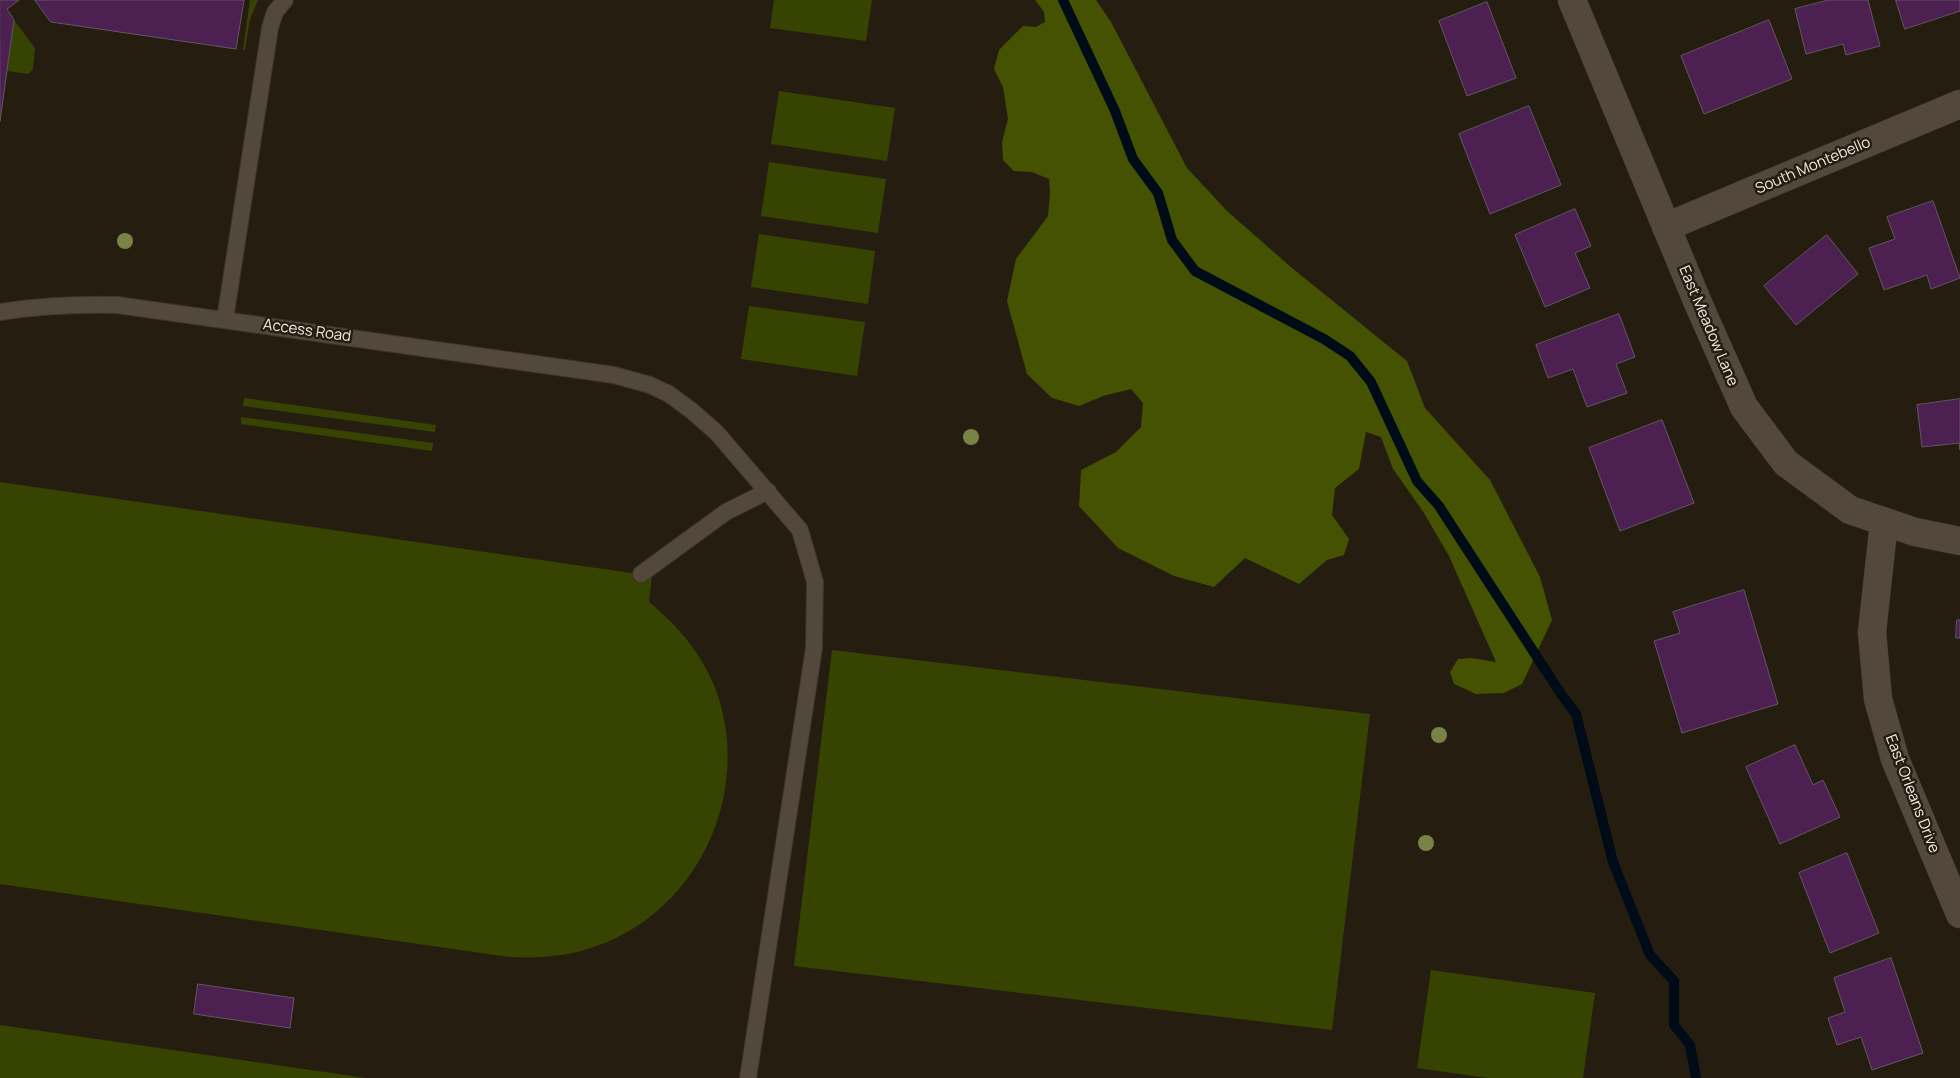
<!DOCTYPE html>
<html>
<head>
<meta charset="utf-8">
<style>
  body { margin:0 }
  canvas { display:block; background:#241d10 }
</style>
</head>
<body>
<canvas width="1960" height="1078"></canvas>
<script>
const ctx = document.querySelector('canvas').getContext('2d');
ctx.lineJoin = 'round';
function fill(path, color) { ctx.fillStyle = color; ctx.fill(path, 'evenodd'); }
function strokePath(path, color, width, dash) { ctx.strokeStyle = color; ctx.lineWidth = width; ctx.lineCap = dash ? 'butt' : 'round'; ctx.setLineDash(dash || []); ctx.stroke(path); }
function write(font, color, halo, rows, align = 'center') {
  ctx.font = font + ' Manrope,sans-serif'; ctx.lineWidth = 5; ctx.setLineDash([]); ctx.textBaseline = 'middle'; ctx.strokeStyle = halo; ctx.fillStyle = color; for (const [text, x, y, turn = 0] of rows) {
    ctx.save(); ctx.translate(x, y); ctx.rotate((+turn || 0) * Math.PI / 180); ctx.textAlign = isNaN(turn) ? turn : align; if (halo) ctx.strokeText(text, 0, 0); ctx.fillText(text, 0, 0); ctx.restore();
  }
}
const green = new Path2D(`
  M250 0H258L250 19 245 50H243Z
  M774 0H872L866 41 770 28Z
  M14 20 35 48 33 69 28 74 7 71Z
  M779 91 895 108 887 161 771 144Z
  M769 162 886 179 878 233 761 216Z
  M759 234 875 251 868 304 751 287Z
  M749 306 865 322 857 376 741 359Z
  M244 398 436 425 435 432 243 406Z
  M241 417 433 443 432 451 241 424Z
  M0 482 652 576 649 602C680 627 707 660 719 699 751 802 692 918 588 949 562 957 536 958 509 957L0 884Z
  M832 650 1370 714 1332 1030 794 966Z
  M1431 970 1595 993 1583 1078H1488L1417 1068Z
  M0 1025 366 1078H0Z`);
const forest = new Path2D(`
  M1035 0H1096L1111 22 1187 168 1227 211 1292 268 1407 361 1425 408 1490 480 1540 577 1552 620 1522 684 1504 693 1476 694 1454 684 1450 672 1458 659 1471 658 1496 662 1449 556 1424 513 1393 469 1381 437 1366 432 1359 469 1335 488 1332 515 1349 539 1344 555 1327 560 1299 584 1245 558 1214 587 1174 576 1118 548 1079 506 1081 470 1116 452 1141 427 1143 403 1131 389 1103 396 1079 406 1052 398 1027 374 1007 301 1016 259 1048 216 1050 193 1049 179 1032 172 1014 171 1003 160 1002 142 1008 119 1003 87 994 69 999 50 1023 26 1036 27 1045 22 1044 12Z`);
const stream = new Path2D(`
  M1063 0 1115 111 1133 159 1158 193 1172 240 1195 271 1324 339 1350 356 1371 382 1417 481 1439 506 1561 694 1576 714 1613 862 1650 955 1674 981V1025L1690 1045 1696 1078`);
const building = new Path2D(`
  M0 0H19L7 9 14 20 0 121Z
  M35 0H244L236 49 51 22Z
  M1829 0H1868L1880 46 1846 55 1843 44 1806 54 1795 9Z
  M1896 0H1960V11L1905 29Z
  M1487 2 1516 78 1467 96 1439 21Z
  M1769 20 1792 79 1704 114 1681 56Z
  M1529 106 1561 185 1490 214 1459 134Z
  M1933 201 1960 278 1931 289 1927 275 1884 290 1869 248 1895 239 1887 217Z
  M1575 209 1591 246 1575 253 1590 288 1545 307 1515 235Z
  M1827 235 1858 274 1796 325 1764 286Z
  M1619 314 1635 357 1616 364 1627 393 1587 407 1573 369 1548 378 1536 345Z
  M1960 399V450L1959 443 1922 447 1917 405Z
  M1662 420 1694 503 1620 531 1589 448Z
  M1744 590 1778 704 1682 733 1654 641 1680 633 1673 612Z
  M1957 620H1960V638H1956Z
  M1795 745 1813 785 1823 780 1840 817 1780 844 1746 767Z
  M1847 853 1879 933 1830 953 1799 873Z
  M1891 958 1923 1053 1872 1070 1861 1037 1837 1045 1828 1018 1845 1012 1834 978Z
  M198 984 294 998 290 1028 194 1014Z`);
const lane = new Path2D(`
  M0 312C39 306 77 304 117 305L614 375 650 385 669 394 692 411 717 433 800 530 815 582 814 648 748 1078
  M225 319 270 28 275 12 285 0
  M641 574 726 512 768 491`);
const street = new Path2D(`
  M1572 0 1698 303 1744 407 1786 463 1850 510 1915 532 1960 541
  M1666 227 1960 104
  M1884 522 1872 632 1878 699 1895 759 1960 914`);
const trees = [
  [125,241],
  [971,437],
  [1439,735],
  [1426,843]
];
const streetNames = [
  ["South Montebello",1813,166,-23],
  ["East Meadow Lane",1708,326,67],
  ["Access Road",307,331,8],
  ["East Orleans Drive",1912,794,69]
];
fill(green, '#374300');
fill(forest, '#445201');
strokePath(stream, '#000b18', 10);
fill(building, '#4c2151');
strokePath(building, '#625663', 1);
strokePath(lane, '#3b352e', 18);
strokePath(street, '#3b352e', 29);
strokePath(lane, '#52493c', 16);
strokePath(street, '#52493c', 28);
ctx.fillStyle = '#798346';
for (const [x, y] of trees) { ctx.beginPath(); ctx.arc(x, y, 8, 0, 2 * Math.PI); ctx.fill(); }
write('15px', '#f1ece4', '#241d10', streetNames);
</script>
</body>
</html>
